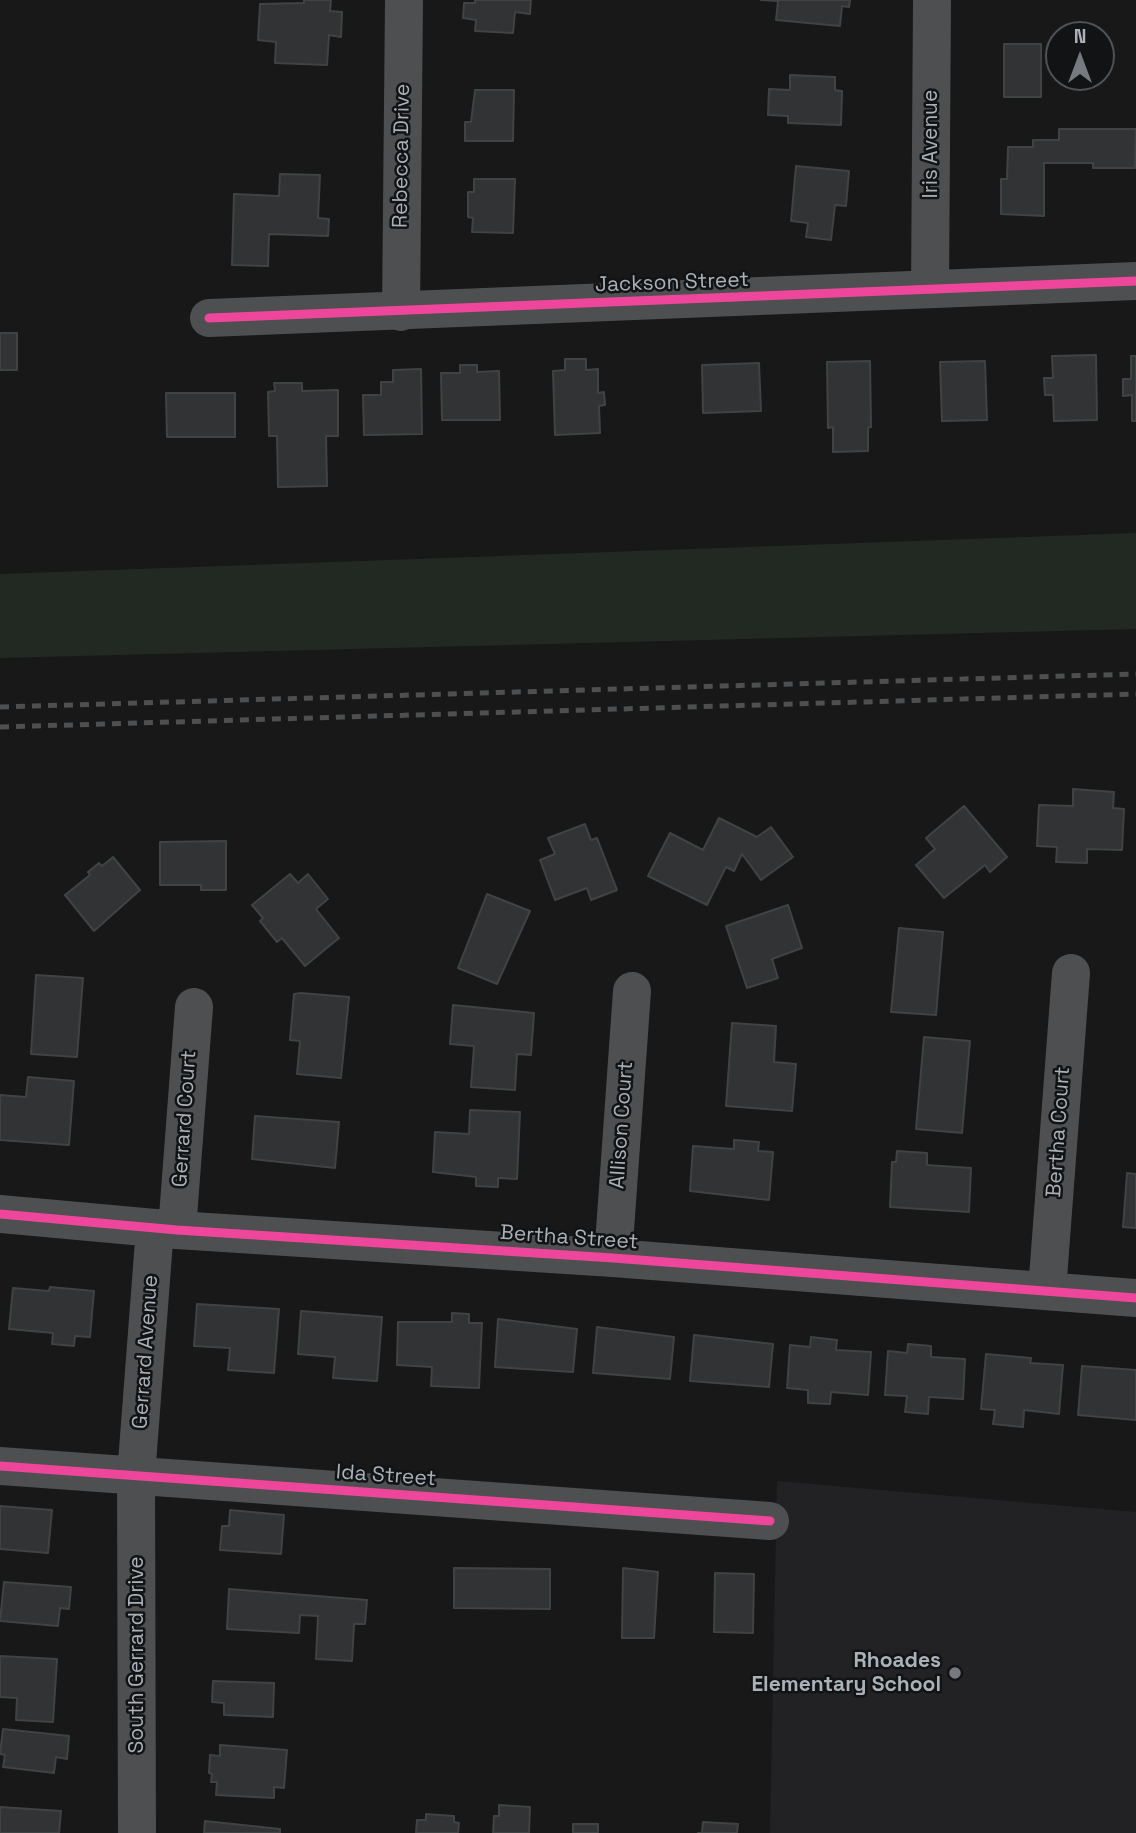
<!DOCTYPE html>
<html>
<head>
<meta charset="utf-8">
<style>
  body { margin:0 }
  #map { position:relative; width:1136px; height:1833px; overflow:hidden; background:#181818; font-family:"Space Grotesk",sans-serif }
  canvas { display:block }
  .north { position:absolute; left:1045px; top:21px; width:70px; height:70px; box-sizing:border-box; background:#121314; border:2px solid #4f5256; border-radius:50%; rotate:0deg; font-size:19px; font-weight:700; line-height:28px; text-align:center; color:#aab1b8 }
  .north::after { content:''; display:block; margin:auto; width:24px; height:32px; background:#777b80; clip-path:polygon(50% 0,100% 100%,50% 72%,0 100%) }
</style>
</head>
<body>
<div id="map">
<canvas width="1136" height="1833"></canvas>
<div class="north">N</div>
</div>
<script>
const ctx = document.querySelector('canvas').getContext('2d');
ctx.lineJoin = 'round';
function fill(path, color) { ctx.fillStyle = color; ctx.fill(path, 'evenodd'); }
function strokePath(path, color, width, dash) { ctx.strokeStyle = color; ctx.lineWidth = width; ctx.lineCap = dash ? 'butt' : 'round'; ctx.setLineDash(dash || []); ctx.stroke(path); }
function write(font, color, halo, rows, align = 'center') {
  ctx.font = font + ' "Space Grotesk",sans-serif'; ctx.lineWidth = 5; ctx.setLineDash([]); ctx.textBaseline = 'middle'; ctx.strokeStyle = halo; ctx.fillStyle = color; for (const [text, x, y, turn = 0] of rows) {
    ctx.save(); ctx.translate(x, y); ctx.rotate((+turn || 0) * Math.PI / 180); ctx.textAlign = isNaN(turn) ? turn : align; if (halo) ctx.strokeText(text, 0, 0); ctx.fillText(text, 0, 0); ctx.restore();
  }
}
const built = new Path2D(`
  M777 1481 1136 1512V1833H770Z`);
const green = new Path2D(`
  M1136 533V629L0 658V574Z`);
const building = new Path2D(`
  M304 0H331L330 11 342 12 341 37 329 35 327 65 275 63 276 42 258 40 260 4 304 3Z
  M475 0H531L530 14 515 12 513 33 475 31 476 20 463 18 464 3H475Z
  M761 0H850L849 7 842 6 840 26 776 20 778 1Z
  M1004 44H1041V97H1004Z
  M790 75 835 77V90L842 91 841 125 788 123V116L768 115 769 89 790 90Z
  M475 90H514L513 141H465V122H471Z
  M1059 129H1136L1135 168H1093V163H1044V216L1001 214V179H1007L1008 147H1033V140H1059Z
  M796 166 849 171 846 206 835 205 831 240 806 237 808 223 791 221Z
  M280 174 320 175 318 218 329 219 328 236 269 234 268 266 232 265 234 194 279 196Z
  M474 179H515L513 233 472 232 473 218 468 217V192H474Z
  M0 333H17V370H0Z
  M1096 355 1097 420 1054 421 1053 395H1045L1044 378H1053L1052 356Z
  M1131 356H1136V421H1132V395L1123 396V379H1131Z
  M565 359H586V370L598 369V393L604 392 605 405 599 406 600 433 555 435 553 371 565 370Z
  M870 361 871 427 868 428V451L833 452V427L828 428 827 362Z
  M985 361 987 420 942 421 940 362Z
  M759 363 761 411 703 413 702 365Z
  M460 365H477V372L499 371 500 420H442L441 373H460Z
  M421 369 422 434 364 435 363 395H381V382H393V370Z
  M274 383H302V391L338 390V436H326L327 486 278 487 277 436H269L268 392 275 391Z
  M166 393H235V437H167Z
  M1073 789 1114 792 1113 808 1124 809 1122 850 1087 849V863L1056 862 1057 847 1037 846 1039 805 1073 806Z
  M964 806 1007 857 990 872 985 865 944 898 916 865 935 849 926 838Z
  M719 818 757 837 771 827 793 857 761 880 742 854 734 871 726 867 707 905 648 876 670 833 703 850Z
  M585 824 591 840 597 838 617 890 591 900 587 888 555 900 540 860 555 854 548 838Z
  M226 841V890H201V885H160V842Z
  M113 857 140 890 94 931 65 895 90 875 88 872 99 863 102 866Z
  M290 874 298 883 308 874 328 899 316 909 339 938 305 966 282 938 277 942 260 921 263 918 252 905Z
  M487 894 530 911 497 984 458 968Z
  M788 905 802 948 772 959 778 978 747 988 726 926Z
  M899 928 943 932 936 1015 891 1012Z
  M36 975 83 978 77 1057 31 1054Z
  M301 993 349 997 341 1078 297 1074 300 1041 290 1040 294 994Z
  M453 1005 534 1013 531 1055 517 1054 515 1090 471 1087 474 1046 450 1044Z
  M732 1023 776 1026 774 1062 796 1064 792 1111 726 1106Z
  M924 1037 970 1041 962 1133 916 1129Z
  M28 1077 74 1081 69 1145 0 1140V1095L26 1097Z
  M470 1110 520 1112 517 1179 498 1178V1187L476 1186V1177L433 1172 435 1132 469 1134Z
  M255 1116 339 1122 335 1168 252 1159Z
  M734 1140 759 1142 758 1151 773 1152 769 1200 690 1191 693 1146 734 1149Z
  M897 1151 927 1153V1165L971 1168 969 1212 890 1207 892 1162H896Z
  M1127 1173 1136 1174V1228L1123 1227Z
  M50 1287 94 1291 90 1337 75 1336 74 1346 52 1344 53 1333 9 1329 13 1288 49 1291Z
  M197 1304 279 1309 274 1373 228 1370 230 1348 194 1346Z
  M301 1311 382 1317 377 1381 333 1378 335 1357 298 1354Z
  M452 1313 469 1314V1323H482L479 1388 431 1386 432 1367 397 1365 398 1322H452Z
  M498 1319 577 1329 573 1372 495 1367Z
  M597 1327 674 1337 670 1379 593 1373Z
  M694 1335 773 1344 769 1387 690 1381Z
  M811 1337 837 1340 836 1350 871 1352 868 1395 831 1392 830 1404 808 1403V1390L787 1388 790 1345 810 1347Z
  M908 1344 931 1346V1357L965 1359 963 1399 929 1397 928 1414 905 1412 907 1396 885 1395 888 1351 907 1353Z
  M986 1354 1031 1358 1030 1363 1063 1365 1059 1414 1024 1410 1023 1427 993 1424 995 1410 981 1409Z
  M1082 1366 1136 1370V1420L1078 1415Z
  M0 1506 52 1510 48 1553 0 1549Z
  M230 1510 284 1515 281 1554 220 1550 222 1526H229Z
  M454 1568 550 1569V1609L454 1608Z
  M623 1568 658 1572 654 1638H622Z
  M715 1573 754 1574 753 1633 714 1632Z
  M4 1582 71 1587 69 1609 60 1608 58 1626 0 1621Z
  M229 1589 367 1600 365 1624H354L352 1661 316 1659 318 1616 300 1615 299 1633 227 1629Z
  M0 1656 57 1659 53 1722 16 1720 17 1698 0 1697Z
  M213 1681 274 1683 273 1717 224 1715V1703L212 1702Z
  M3 1729 69 1736 67 1759 56 1757 54 1773 3 1767 5 1755 0 1754Z
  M220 1745 287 1750 284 1788 274 1787V1798L216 1795 217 1782H211L212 1774 209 1773 210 1755 220 1756Z
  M499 1805 530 1807 529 1833H493L494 1816H499Z
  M0 1807 61 1811 59 1833H0Z
  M426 1814 454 1816V1822L459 1823 458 1833H416L417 1820H426Z
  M205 1821 280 1829V1833H204Z
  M703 1822 738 1824 737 1833H698H702Z
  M573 1824H598V1833H573Z`);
const minor = new Path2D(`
  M930 289 932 0
  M401 312 404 0
  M209 318 1136 281
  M0 1214 177 1230 613 1258 1136 1298
  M177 1230 194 1007
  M613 1258 632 991
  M1047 1291 1071 973
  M0 1466 770 1521
  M137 1833 136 1476 155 1228`);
const rail = new Path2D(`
  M0 707 1136 674
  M0 727 1136 694`);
const cycleway = new Path2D(`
  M209 318 1136 281
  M0 1214 177 1230 613 1258 1136 1298
  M0 1466 770 1521`);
const markers = [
  [955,1673,7,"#777b80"]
];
const streetNames = [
  ["Iris Avenue",931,144,-90],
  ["Rebecca Drive",402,156,-89],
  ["Jackson Street",672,283,-2],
  ["Gerrard Court",185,1119,-86],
  ["Allison Court",622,1125,-86],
  ["Bertha Court",1059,1132,-86],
  ["Bertha Street",569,1238,4],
  ["Gerrard Avenue",146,1352,-86],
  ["Ida Street",386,1476,4],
  ["South Gerrard Drive",137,1655,-90]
];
const poiNames = [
  ["Rhoades",941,1661],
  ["Elementary School",941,1685]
];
fill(built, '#222224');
fill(green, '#222922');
fill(building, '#323334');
strokePath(building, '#404344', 2);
strokePath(minor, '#4d4f51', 38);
strokePath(rail, '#4d4f51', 5, [9, 7]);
strokePath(cycleway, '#ed469a', 9);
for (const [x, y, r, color] of markers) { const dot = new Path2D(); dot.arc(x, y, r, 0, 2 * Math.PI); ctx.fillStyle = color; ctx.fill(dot); strokePath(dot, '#121314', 2.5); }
write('21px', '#aab1b8', '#121314', streetNames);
write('bold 21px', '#aab1b8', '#121314', poiNames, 'right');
</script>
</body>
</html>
